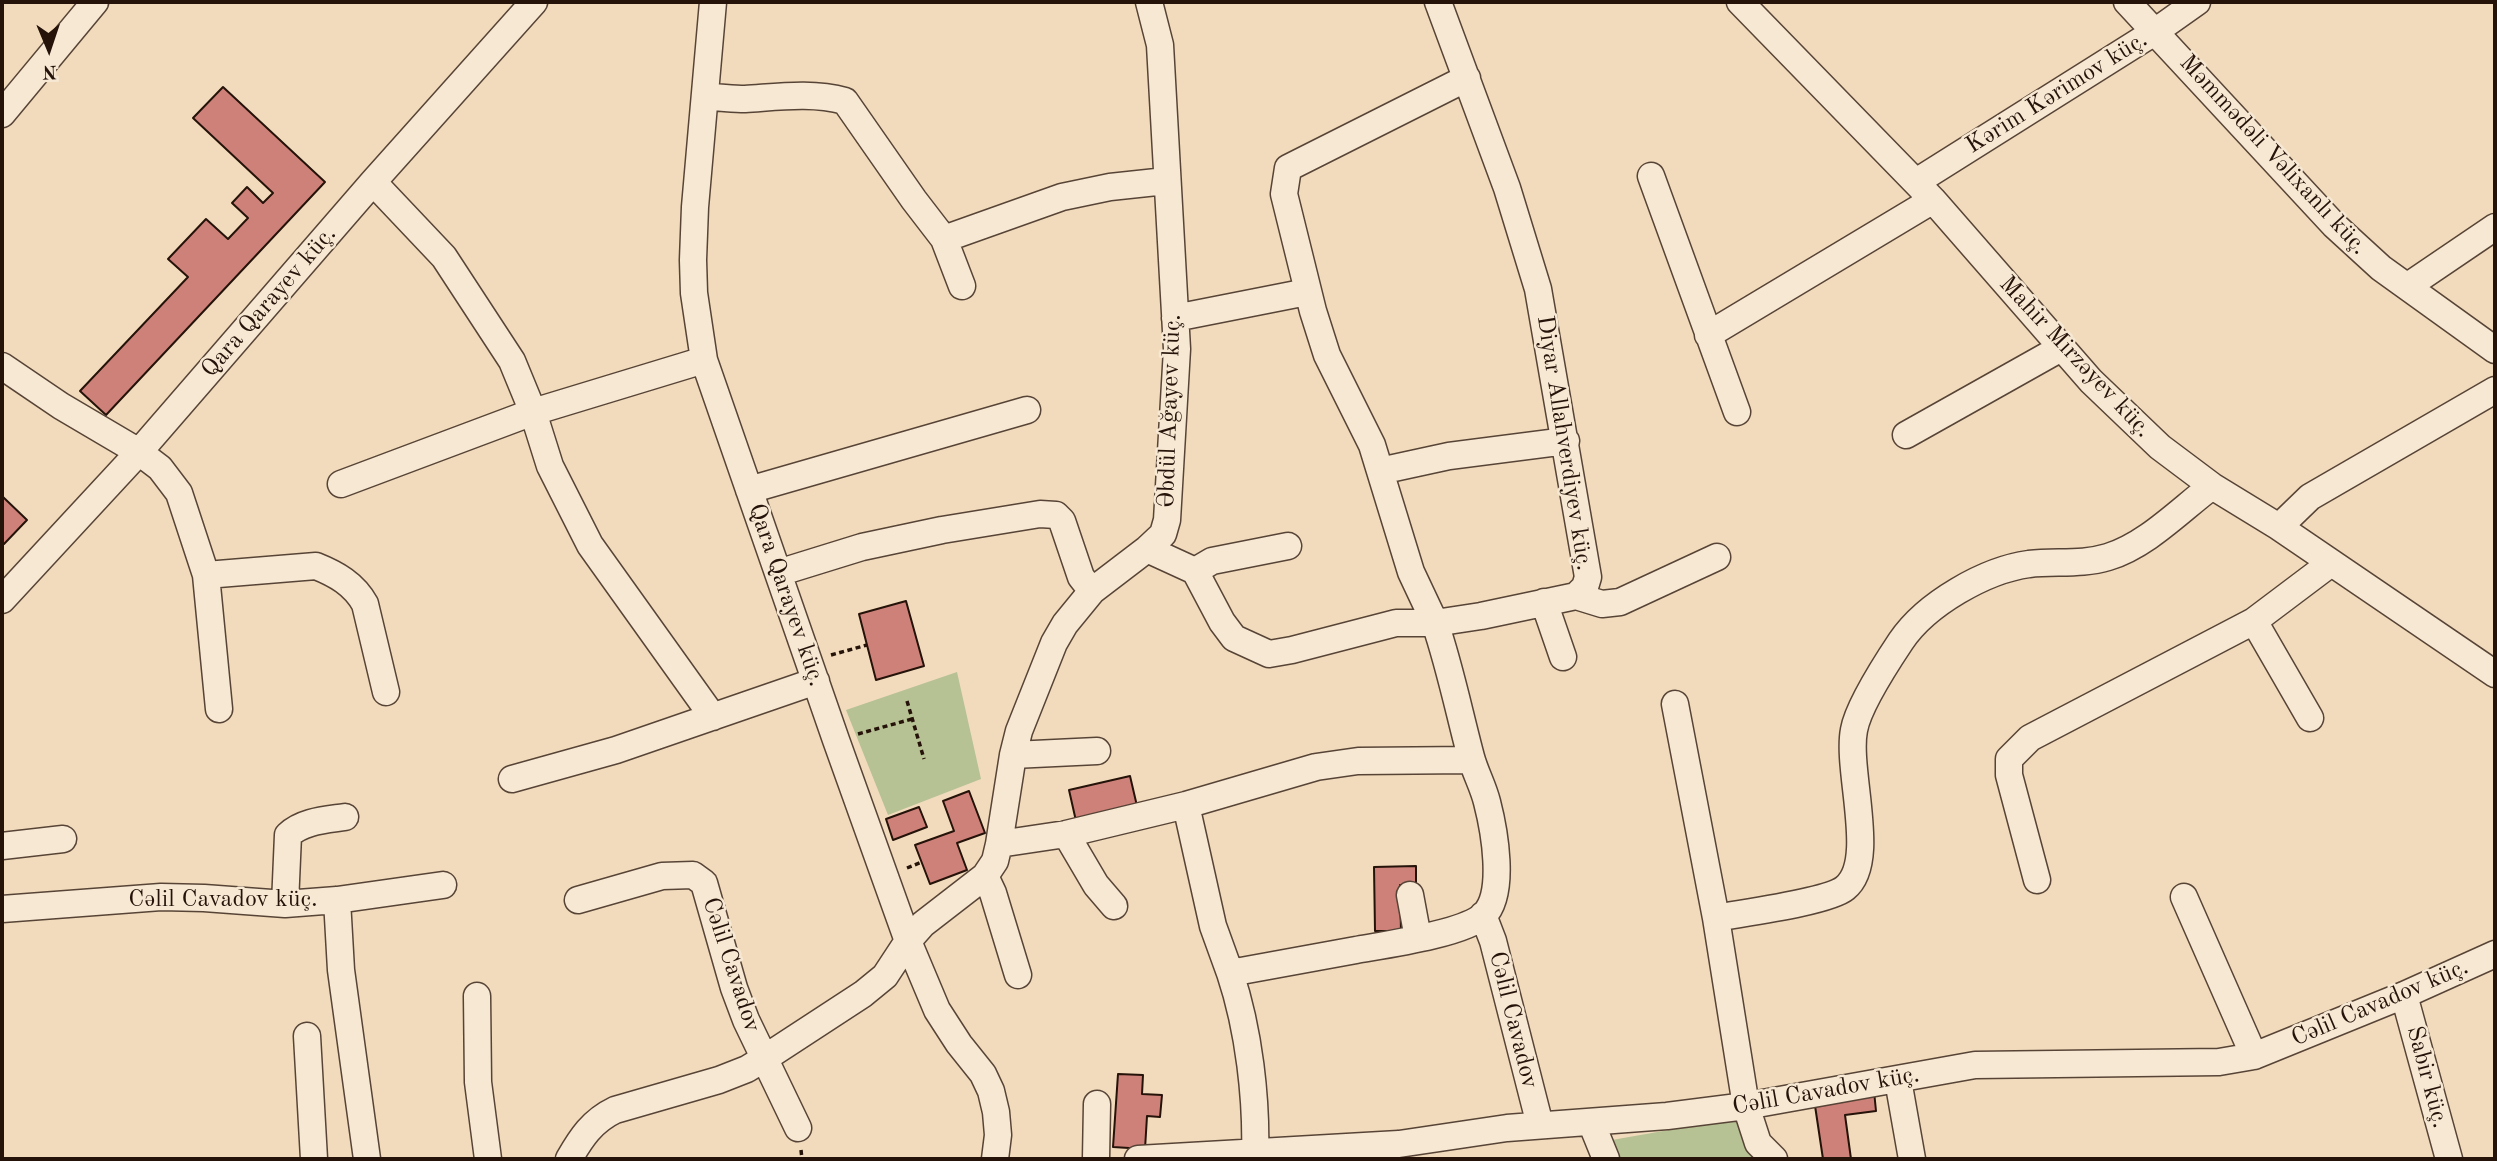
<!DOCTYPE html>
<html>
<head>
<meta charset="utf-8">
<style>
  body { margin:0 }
  #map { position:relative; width:2497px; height:1161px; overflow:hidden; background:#f1dbbc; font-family:"Old Standard TT",serif }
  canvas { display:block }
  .frame { position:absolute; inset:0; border:4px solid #251209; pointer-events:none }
  .north { position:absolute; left:14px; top:14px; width:70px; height:70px; -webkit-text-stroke:5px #f6e8d3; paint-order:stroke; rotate:178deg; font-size:19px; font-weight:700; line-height:28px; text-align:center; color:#251209 }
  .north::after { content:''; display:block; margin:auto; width:24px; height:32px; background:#251209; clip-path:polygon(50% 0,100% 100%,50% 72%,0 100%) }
</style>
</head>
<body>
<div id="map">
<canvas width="2497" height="1161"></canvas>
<div class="frame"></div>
<div class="north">N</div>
</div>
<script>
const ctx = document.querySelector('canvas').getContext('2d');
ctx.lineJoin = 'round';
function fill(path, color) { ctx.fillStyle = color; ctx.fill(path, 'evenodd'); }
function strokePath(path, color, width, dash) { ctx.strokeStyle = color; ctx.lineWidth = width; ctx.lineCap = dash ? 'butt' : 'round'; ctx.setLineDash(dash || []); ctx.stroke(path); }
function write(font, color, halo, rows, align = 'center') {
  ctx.font = font + ' "Old Standard TT",serif'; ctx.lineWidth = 5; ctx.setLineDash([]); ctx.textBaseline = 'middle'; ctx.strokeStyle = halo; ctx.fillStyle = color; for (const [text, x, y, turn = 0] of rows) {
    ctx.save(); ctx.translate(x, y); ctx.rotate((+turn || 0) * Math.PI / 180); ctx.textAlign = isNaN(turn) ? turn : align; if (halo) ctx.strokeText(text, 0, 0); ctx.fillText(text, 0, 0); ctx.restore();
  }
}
const green = new Path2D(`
  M957 672 981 779 888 815 846 710Z
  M1737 1118 1754 1159H1620L1612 1140Z`);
const building = new Path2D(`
  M223 87 325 182 106 415 80 391 188 277 168 259 206 219 228 239 248 218 232 203 247 187 263 203 273 193 193 118Z
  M2 496 27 520 4 544 2 542Z
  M906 601 924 666 876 680 859 614Z
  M1130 776 1137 806 1076 821 1069 790Z
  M969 791 985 833 957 843 967 870 930 884 915 845 954 831 943 801Z
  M919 807 927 827 893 840 886 819Z
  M1416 866V885H1400L1401 931H1375L1374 867Z
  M1118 1074 1143 1075 1142 1094 1162 1095 1160 1117 1147 1116 1145 1149 1113 1147Z
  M1874 1091 1876 1111 1845 1115 1851 1159H1823L1814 1099Z`);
const path = new Path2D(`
  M831 655 867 645
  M907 701 924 759
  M858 734 912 719
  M907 868 922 862
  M801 1150 802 1159`);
const minor = new Path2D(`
  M713 2 695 207 693 260 694 293 704 360 836 740 908 941 937 1010 959 1044 983 1074 991 1091 996 1112 998 1135 995 1159
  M1740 2 1933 200 2091 381 2160 447 2212 486 2279 527 2495 674
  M2127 2 2334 225 2381 268 2495 350
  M705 97C718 97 732 99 745 99 778 97 812 92 845 101L914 200 944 239 1062 197 1110 187 1166 181
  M2 114 95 2
  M1651 176 1737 412
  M373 182 444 257 512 361 533 412 550 466 590 545 713 717
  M1916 182 2156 31 2197 2
  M944 239 962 286
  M2408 286 2495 227
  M1175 318 1307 292
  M1708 335 1933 200
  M2 366 61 406 139 452 160 468 179 493 206 575 219 709
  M1906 435 2061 348
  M1380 471 1449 456 1566 441
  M341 484 533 412 704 360
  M749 490 1027 410
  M2279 527 2310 497 2495 390
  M1147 549 1195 571 1212 561 1288 546
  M1195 571 1222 622 1234 638 1269 654 1292 650 1396 623H1435L1411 572 1372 445 1327 355 1313 311 1284 194 1288 168 1467 78
  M778 573 862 547 942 530 1040 514 1056 515 1062 521 1081 577 1092 591
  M206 575 316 566C336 574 354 584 365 604L386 692
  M1576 596 1602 604 1620 602 1717 557
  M2 600 139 452 373 182 534 2
  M1544 602 1563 657
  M2254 621 2310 718
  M1675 704 1716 918 1746 1106 1758 1143 1774 1159
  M1013 755 1097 751
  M512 779 616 750 816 681
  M1186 805 1213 926 1230 973
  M1066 834 1096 885 1114 906
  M999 844 1066 834 1186 805 1316 767 1358 761 1471 760
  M2 846 63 839
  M985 876 993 893 1018 975
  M2037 880 2009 775V759L2030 738 2254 621 2331 563
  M1410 895 1418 938
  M2184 897 2254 1056
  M337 900 341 970 367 1159
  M578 900 662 876 693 875 704 883 734 988 746 1020 798 1128
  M285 904 288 835C303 821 325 820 345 817
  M2 909 161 897 204 898 285 904 337 900 443 885
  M1483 915 1493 941 1540 1125
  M1716 918C1742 913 1828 902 1845 888 1878 862 1846 771 1854 730 1858 707 1887 662 1901 641 1926 604 1985 570 2029 564 2056 561 2082 565 2108 557 2147 545 2180 510 2212 486
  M2404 995 2449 1159
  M477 996 478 1082 488 1159
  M307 1036 314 1159
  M1898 1080 1912 1159
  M1591 1122 1606 1159
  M569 1159C581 1138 592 1121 615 1110L719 1080 747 1069 765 1058 863 994 885 976 908 941 923 924 985 876 995 861 999 844 1013 755 1019 731 1054 643 1065 624 1092 591 1147 549 1163 534 1167 520 1177 349 1160 45 1149 2
  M1096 1159 1097 1104
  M1138 1159 1399 1144 1507 1128 1667 1116 1746 1106 1975 1065 2219 1062 2254 1056 2404 995 2495 954
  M1255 1159C1257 1099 1249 1030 1230 973 1272 965 1314 958 1356 950 1384 945 1464 934 1484 915 1506 893 1494 829 1487 802 1483 786 1475 772 1471 757 1459 712 1450 667 1435 623L1481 616 1576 596 1585 587 1588 577 1538 289 1507 188 1438 2`);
const streetNames = [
  ["Kərim Kərimov küç.",2057,93,-32],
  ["Məmmədəli Vəlixanlı küç.",2273,155,47],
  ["Qara Qarayev küç.",269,302,-49],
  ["Mahir Mirzəyev küç.",2075,357,47],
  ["Əbdül Ağayev küç.",1170,411,-88],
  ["Diyar Allahverdiyev küç.",1564,443,81],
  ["Qara Qarayev küç.",786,595,71],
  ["Cəlil Cavadov küç.",223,900],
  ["Cəlil Cavadov",731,965,72],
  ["Cəlil Cavadov küç.",2380,1003,-23],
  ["Cəlil Cavadov",1513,1020,76],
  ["Sabir küç.",2427,1077,75],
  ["Cəlil Cavadov küç.",1826,1091,-10]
];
fill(green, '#b6c194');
fill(building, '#ce8179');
strokePath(building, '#251209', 2);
strokePath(minor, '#584436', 29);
strokePath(path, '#251209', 3.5, [5, 3.5]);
strokePath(minor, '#f6e8d3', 26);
write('24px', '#251209', '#f6e8d3', streetNames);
</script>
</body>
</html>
